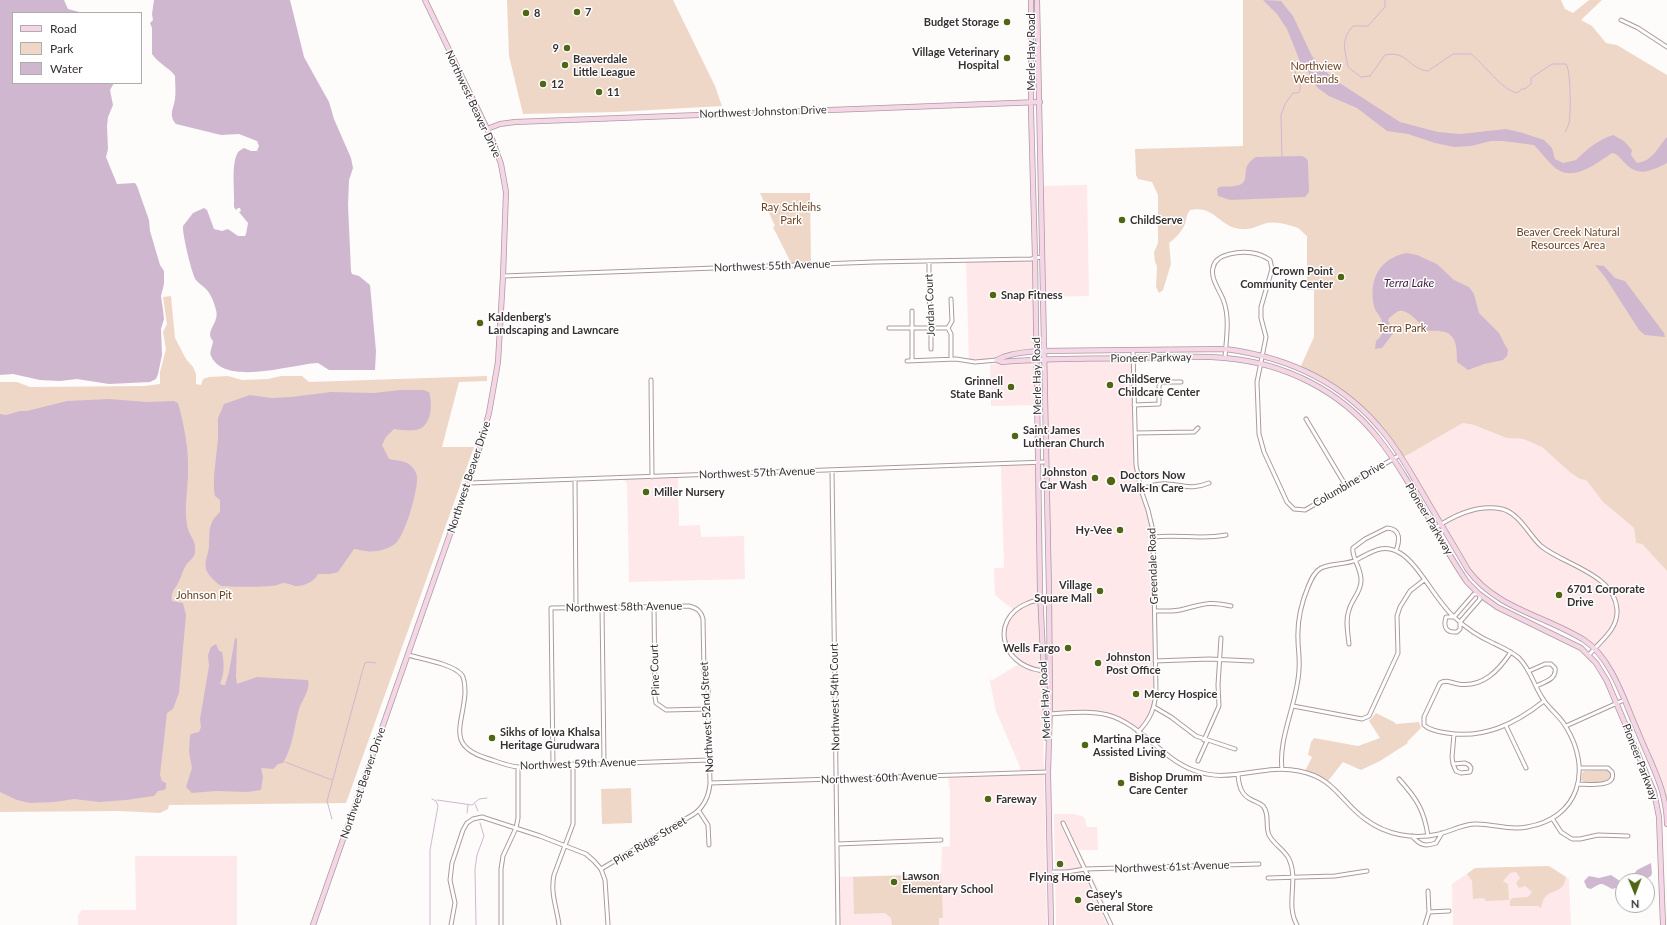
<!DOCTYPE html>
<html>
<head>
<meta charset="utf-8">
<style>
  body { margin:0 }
  #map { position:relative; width:1667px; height:925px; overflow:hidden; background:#fefbfb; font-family:Lato,sans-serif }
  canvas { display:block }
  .legend { position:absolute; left:12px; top:12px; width:130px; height:72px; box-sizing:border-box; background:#fff; border:1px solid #afacad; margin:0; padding:5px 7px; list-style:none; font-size:12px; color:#373031 }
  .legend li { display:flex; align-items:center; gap:8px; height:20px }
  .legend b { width:20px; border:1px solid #afacad }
  .north { position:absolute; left:1615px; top:873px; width:40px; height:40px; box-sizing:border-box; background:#fff; border:1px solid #afacad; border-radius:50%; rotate:179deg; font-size:11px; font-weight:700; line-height:16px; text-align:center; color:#373031 }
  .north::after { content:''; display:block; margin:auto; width:14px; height:18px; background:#506615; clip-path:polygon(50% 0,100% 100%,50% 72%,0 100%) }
</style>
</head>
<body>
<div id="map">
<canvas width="1667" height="925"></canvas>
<ul class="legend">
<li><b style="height:5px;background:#f4d6e6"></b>Road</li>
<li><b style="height:11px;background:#efd7c8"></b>Park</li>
<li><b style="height:11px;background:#d0b7d0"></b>Water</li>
</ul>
<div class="north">N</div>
</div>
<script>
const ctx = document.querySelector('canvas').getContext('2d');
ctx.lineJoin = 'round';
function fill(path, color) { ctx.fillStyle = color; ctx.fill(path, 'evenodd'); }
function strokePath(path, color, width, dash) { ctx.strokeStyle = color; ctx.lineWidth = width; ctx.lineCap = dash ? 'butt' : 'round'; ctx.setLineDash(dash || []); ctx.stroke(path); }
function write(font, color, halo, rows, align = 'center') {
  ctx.font = font + ' Lato,sans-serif'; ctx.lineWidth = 3; ctx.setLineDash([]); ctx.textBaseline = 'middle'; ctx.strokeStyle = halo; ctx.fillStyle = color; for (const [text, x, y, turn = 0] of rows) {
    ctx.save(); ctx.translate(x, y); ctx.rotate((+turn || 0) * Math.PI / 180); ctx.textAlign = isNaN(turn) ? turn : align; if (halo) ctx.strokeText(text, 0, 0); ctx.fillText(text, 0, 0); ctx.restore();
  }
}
const built = new Path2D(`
  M1087 185 1089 296 1043 297 1040 186Z
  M1035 258 1037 351 997 360 969 361 966 260Z
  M1134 358 1136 465 1153 531 1156 691 1151 715 1138 732 1118 719 1094 713 1050 714 1044 359Z
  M1030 362 1034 367 1035 405 991 406 990 364Z
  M1463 423 1474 425 1516 439H1523L1542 447 1586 480 1603 502 1634 528 1636 543 1642 544 1667 571V824L1665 805 1645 743 1608 661 1591 643 1571 630 1489 591 1469 568 1403 457Z
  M1038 463 1047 925H838L837 877 941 874 942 847 950 846V791L948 776 1020 773V767L996 711 989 677 991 681 1019 664 1010 655 1004 639 1006 625 1015 611 995 595 994 568H1004L1001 466 998 464Z
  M678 478 679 526 700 525 701 537 744 536 745 579 629 582 627 483 623 479Z
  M1054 814H1074L1084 817 1087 827H1097L1098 850H1079L1109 911 1102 914 1107 925H1056Z
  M135 856H237V925H78V915L82 910H136Z
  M1549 866 1569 879 1571 925H1453L1452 884 1475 868Z`);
const green = new Path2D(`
  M507 0H673L715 86 722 106 616 112 523 114 509 56Z
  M1243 0H1561L1565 9 1573 13 1589 0H1602L1581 20 1592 26 1606 43 1617 45 1667 75V571L1642 544 1636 543 1634 528 1603 502 1586 480 1580 479 1571 473 1542 447 1523 439 1507 438 1474 425 1463 423 1402 458 1395 446 1352 400 1300 368 1314 337V290H1307V236C1304 234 1301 230 1298 228 1290 225 1275 221 1267 223 1257 226 1252 230 1240 229 1218 226 1215 205 1190 210 1185 217 1187 220 1184 226 1182 231 1174 240 1169 243L1171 264 1163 290 1159 293 1156 287 1157 266 1155 262 1154 252 1158 243V195L1152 182 1138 179 1136 175 1135 149 1243 146Z
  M760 193H810L811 263 794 264 790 261 773 227 775 226Z
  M171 296 175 338 186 359 193 367 196 374V384L201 385 203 379 209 377 228 376 242 380 268 379 281 376H302L309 382 487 376V381L459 382 442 447H474L346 803 169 805 168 809 160 813 119 811 0 812V382H17L30 387 144 386 160 384V372L166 349 163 332 167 324 163 297Z
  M1376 713 1394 722 1396 724 1419 722 1421 728 1407 742 1408 743 1380 761 1361 770 1343 762 1328 781 1305 771 1312 757 1308 755 1311 742 1314 738 1358 746 1380 738 1369 721Z
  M1607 770 1612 775 1611 779 1606 782H1584L1581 780 1582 773 1584 771Z
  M631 788 632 823 602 824 601 789Z
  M1549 866 1566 877C1563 893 1554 889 1546 896 1543 899 1542 904 1541 908L1538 906H1510V900L1513 898 1528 897 1532 892 1525 886 1519 888 1516 883 1520 878 1516 872 1510 873 1503 881 1508 884 1509 900 1486 901 1484 898 1473 899 1472 881 1467 874 1475 868Z
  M941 874 943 918H939V925H892L891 918 885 913 854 914 853 877Z`);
const water = new Path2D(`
  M0 0H64L68 9 83 13H13V83H114L110 90 113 105 108 117 107 126 108 149 106 157 117 184 135 183 137 186 149 220 150 231 160 265 164 271V284L161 296 163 310 164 319 161 329 162 355 158 374 156 379 150 382 109 384 77 379 60 381 40 380 13 374 0 375Z
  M154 0H290L304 57 329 102 334 119 351 158 353 168 349 180 348 205 351 271 352 274 359 276 370 285 376 351 375 370H329L318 363C292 364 225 387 211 356 209 352 213 345 213 341 204 331 220 323 216 310 214 302 211 294 205 288 202 285 198 283 196 280 192 275 182 233 183 226L193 213 204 208 207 210 214 229 222 231 228 229 238 236H245L246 234 248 223 239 212 241 211 240 208H238L236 210 234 207C235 193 231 166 237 154 238 151 241 150 244 148L251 151H257L259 146 257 141 239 134 221 135 176 124C168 115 174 108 175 99 176 92 175 83 175 76 172 70 158 63 152 54V28L150 23 153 20 152 14Z
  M1263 0 1281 1 1293 16 1312 56 1323 69 1335 80 1400 122 1438 132 1460 134 1506 129 1523 133 1544 140 1552 148 1555 159 1563 163 1576 160C1587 149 1598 140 1613 135L1624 141 1632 150 1631 155 1637 163C1653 161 1657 148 1667 137V163C1651 171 1638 178 1624 162 1620 158 1618 154 1612 153 1594 165 1570 185 1551 164 1545 158 1540 151 1534 145L1503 141H1491L1471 146 1454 147 1435 143 1408 134 1387 131 1357 108 1329 96 1319 89 1313 83 1308 71 1301 64 1287 29 1277 14Z
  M1302 156 1306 158 1308 161 1309 192 1305 197 1230 200 1218 196 1217 189 1219 187C1225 186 1233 187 1239 185 1252 181 1238 167 1256 157Z
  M1407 253 1417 255 1437 264 1454 280 1469 287 1474 294 1479 313 1499 333 1504 343 1508 350 1507 356 1503 360 1484 364 1468 370 1457 362C1457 338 1454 329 1427 331 1422 326 1408 308 1399 311 1396 312 1392 316 1389 318L1388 321 1395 331 1382 348 1375 349 1376 341C1383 336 1383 330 1382 322 1381 316 1375 312 1374 306 1368 279 1380 258 1407 253Z
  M1595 265 1604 266 1615 278 1625 281 1664 333 1665 337 1645 335 1639 330 1605 277Z
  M400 390H424L429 392C433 404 432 427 416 430 409 431 401 430 394 429L386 437 382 445 389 459C397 461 407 460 412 467 415 470 417 474 417 478 418 490 405 536 395 544 388 549 375 553 366 551 362 551 358 549 354 549L338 572 330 574H318C315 581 303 587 295 586 291 585 288 583 283 583 279 584 275 586 271 586 267 587 224 587 222 586 218 585 207 574 206 569 204 561 209 553 209 545 210 530 208 523 220 512V500L215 496 214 491V475L218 439V418L224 404 250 395 271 398 291 397 331 392 374 393Z
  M109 399 147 402 174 401 178 403C184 425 189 449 188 472 188 490 184 507 187 524 188 536 197 539 195 553 194 558 189 561 186 565 183 570 182 574 180 579 177 588 170 590 172 601L183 603 186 615 179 693 173 709 167 713 161 766 160 775 162 781 166 783V788L164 790 158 791 154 796 126 800 99 802 74 799 55 802 30 803 17 800 0 792V414L6 415 20 411H27L67 401Z
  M235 638 237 639 236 677 237 684 257 677 308 680C311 689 302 700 299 709 294 727 293 747 283 763L278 764 273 769 261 768 263 777 261 790 247 792 216 791 192 793 186 787 192 768 189 752 190 735 191 734 199 732 201 727 200 719 209 666 208 655 211 647 216 644 219 651 222 652C224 662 225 674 220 683L222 685H225L229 672Z
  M1651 863 1652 873 1651 876 1642 881H1629L1637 870Z
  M1611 875 1620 881 1623 882V890L1616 888 1612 889C1600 883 1603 882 1591 889L1587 888 1584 881 1589 876 1599 878Z`);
const stream = new Path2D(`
  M1385 0V7L1368 26H1353C1340 41 1345 49 1348 67L1361 77 1370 76 1385 55C1408 50 1408 69 1428 71L1453 54H1471C1484 64 1502 90 1517 93L1522 89H1525L1531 84V78L1552 64H1566C1571 70 1571 115 1569 123 1568 126 1567 129 1565 132
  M1282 157 1281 115 1285 104 1293 93H1298L1300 90V79L1295 74 1296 71 1304 69 1305 67
  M285 762 332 780
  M437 800 472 805 479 799 487 798
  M475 804 478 811
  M467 813 468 805
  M332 819 327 801 363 669 365 663 368 662 376 663
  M430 925V850L438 806 436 801 432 799
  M476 925 475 869 477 855 484 836 480 823`);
const street = new Path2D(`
  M1621 20 1638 28 1667 47
  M929 261V300L931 310V349
  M503 276 874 262 1031 259 1041 257
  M912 311V361
  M889 328H948
  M1133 350 1136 465 1141 490 1148 510 1153 531 1156 691C1155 708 1150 720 1138 732
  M1225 358C1226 340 1230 319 1224 302 1221 292 1210 279 1213 268 1215 253 1241 251 1253 253 1259 254 1264 256 1270 260L1272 269 1261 307V318L1266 337 1257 382 1259 434 1264 452 1287 502 1294 509 1305 510 1400 455
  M951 359V334L948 328 952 321 951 299
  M907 361 956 359 975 362 997 360
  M651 380 652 477
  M1134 405 1159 404V386L1161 382H1181
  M1306 419 1346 486
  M1135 433 1194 432 1198 428
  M832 470 838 925
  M575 480 576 607
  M469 483 1046 462
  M1141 490C1149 486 1159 483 1168 484 1184 485 1192 490 1209 483
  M1434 529C1454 515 1477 504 1502 509 1519 513 1529 535 1541 546 1564 565 1615 574 1617 610 1618 630 1600 641 1589 655
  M1153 537C1178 534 1201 540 1226 535
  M1474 594H1479L1480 599 1460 622V629L1457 632C1446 633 1443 627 1446 617H1454Z
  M1049 600C1042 600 1034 600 1028 603 986 620 1003 672 1050 671
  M654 606 655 697 656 703 666 710 708 709
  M602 607 604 763
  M1155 611C1164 611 1174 612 1184 609 1204 604 1210 601 1231 606
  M1349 644C1348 633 1345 621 1349 610 1352 599 1361 592 1361 581 1362 569 1351 557 1353 548L1365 539 1387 528C1401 529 1400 540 1396 551
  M1511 652C1499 670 1483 688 1458 684 1452 683 1446 679 1440 683L1424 717V725C1429 730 1440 732 1447 733 1484 739 1515 724 1544 701
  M408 655C422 659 453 664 462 675 465 680 465 687 465 693 463 725 446 745 486 758 496 761 507 766 518 767L708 760
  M1155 661 1209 659 1252 661
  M1529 671 1545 664H1551L1555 668C1557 679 1545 682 1536 686
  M1293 706 1362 719 1369 716 1398 653 1397 616 1400 607 1410 591 1424 580
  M1154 707 1171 717 1196 736 1235 749
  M1048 714C1068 713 1089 710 1108 715 1141 724 1161 758 1193 770 1231 785 1262 763 1299 771 1335 778 1340 801 1365 819 1386 835 1414 840 1439 834 1451 831 1461 825 1474 824 1492 823 1508 831 1527 827 1580 818 1592 769 1566 727 1560 716 1549 709 1543 699 1534 686 1531 670 1519 658 1511 651 1503 648 1493 643 1479 637 1466 628 1454 617 1436 601 1418 563 1400 553 1382 543 1372 552 1356 560 1345 565 1332 563 1321 568 1314 572 1311 580 1308 587 1301 604 1297 621 1298 640 1298 649 1300 659 1299 669 1298 702 1278 737 1282 769
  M1506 726 1526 768
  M1566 726 1624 700
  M1204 740 1219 706 1218 685 1221 638
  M1198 761 1207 741
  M1465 763 1469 765 1471 768 1470 772 1461 773 1456 771 1453 764Z
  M1453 764 1452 757 1454 734
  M553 765 551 608 689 606C697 608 701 611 703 619L704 672 708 689 710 783C709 796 705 806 694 814L601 869
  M1238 775C1239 786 1241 795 1252 800 1256 802 1260 803 1263 806 1270 814 1265 826 1269 835 1274 845 1284 849 1289 859 1299 880 1285 904 1297 925
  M1399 779C1416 798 1424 809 1428 836
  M710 783 1048 772
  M1578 784C1589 784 1617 788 1612 772L1608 768H1580
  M699 811 708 825 709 845
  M1552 818 1561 832 1572 839H1580L1598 835 1628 836
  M1063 823 1111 925
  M1412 836C1420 845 1425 847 1436 843L1442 833
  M837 844 941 840
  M1051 872H1067L1085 869 1259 864
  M1268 878 1335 876 1367 871
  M1429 912 1449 911
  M451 925 455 903 450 880 452 863 463 830 467 823 473 819 482 817 540 836 586 854 594 861 601 869 605 880 608 925
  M501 925V869L503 856 516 828 518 818V767
  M559 925C557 908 550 893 554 875L573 824V764
  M1425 925 1429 912 1428 891`);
const secondary = new Path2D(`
  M1031 0V111L1035 258 1040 592 1047 738
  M1037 0 1049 592 1050 706 1048 772 1051 925
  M487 129 500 124 515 122 1040 102
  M997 360 1002 362C1044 358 1087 359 1129 358 1160 358 1194 355 1225 358 1285 363 1341 391 1378 438 1413 482 1435 536 1467 582L1479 594 1497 607 1581 648 1596 663 1607 681 1654 792 1659 817 1663 925
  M997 360C1009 353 1023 353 1037 351L1225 349C1288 357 1344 383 1384 433 1399 451 1410 472 1422 492 1437 518 1453 544 1468 570 1497 609 1544 615 1584 640 1612 658 1625 703 1638 732 1646 752 1656 771 1662 791 1665 802 1667 813 1667 824
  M313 925 477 457 489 413 498 362 503 276 506 192 501 164 492 139 425 0`);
const markers = [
  [577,12,4,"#506615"],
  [526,13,4,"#506615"],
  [1007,22,4,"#506615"],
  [567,48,4,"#506615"],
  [1007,58,4,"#506615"],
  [565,65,4,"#506615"],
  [543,84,4,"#506615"],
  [599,92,4,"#506615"],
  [1122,220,4,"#506615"],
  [1341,277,4,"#506615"],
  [993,295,4,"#506615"],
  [480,323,4,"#506615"],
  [1110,385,4,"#506615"],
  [1011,387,4,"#506615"],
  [1015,436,4,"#506615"],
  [1095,478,4,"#506615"],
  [1111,481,5,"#506615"],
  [646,492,4,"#506615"],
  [1120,530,4,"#506615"],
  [1100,591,4,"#506615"],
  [1559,595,4,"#506615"],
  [1068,648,4,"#506615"],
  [1098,663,4,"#506615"],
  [1136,694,4,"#506615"],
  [492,738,4,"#506615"],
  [1085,745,4,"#506615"],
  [1121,783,4,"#506615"],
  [988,799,4,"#506615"],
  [1060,864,4,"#506615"],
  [894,882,4,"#506615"],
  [1078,900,4,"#506615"]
];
const poiNames = [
  ["7",585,12],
  ["8",534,13],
  ["Budget Storage",999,22,"right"],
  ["9",559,48,"right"],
  ["Village Veterinary",999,52,"right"],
  ["Hospital",999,65,"right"],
  ["Beaverdale",573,59],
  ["Little League",573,72],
  ["12",551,84],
  ["11",607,92],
  ["ChildServe",1130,220],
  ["Crown Point",1333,271,"right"],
  ["Community Center",1333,284,"right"],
  ["Snap Fitness",1001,295],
  ["Kaldenberg's",488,317],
  ["Landscaping and Lawncare",488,330],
  ["ChildServe",1118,379],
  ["Childcare Center",1118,392],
  ["Grinnell",1003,381,"right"],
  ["State Bank",1003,394,"right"],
  ["Saint James",1023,430],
  ["Lutheran Church",1023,443],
  ["Johnston",1087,472,"right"],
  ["Car Wash",1087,485,"right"],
  ["Doctors Now",1120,475],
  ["Walk-In Care",1120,488],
  ["Miller Nursery",654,492],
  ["Hy-Vee",1112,530,"right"],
  ["Village",1092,585,"right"],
  ["Square Mall",1092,598,"right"],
  ["6701 Corporate",1567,589],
  ["Drive",1567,602],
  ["Wells Fargo",1060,648,"right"],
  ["Johnston",1106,657],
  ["Post Office",1106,670],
  ["Mercy Hospice",1144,694],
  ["Sikhs of Iowa Khalsa",500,732],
  ["Heritage Gurudwara",500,745],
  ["Martina Place",1093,739],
  ["Assisted Living",1093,752],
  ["Bishop Drumm",1129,777],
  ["Care Center",1129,790],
  ["Fareway",996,799],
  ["Lawson",902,876],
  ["Elementary School",902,889],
  ["Flying Home",1060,877,"center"],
  ["Casey's",1086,894],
  ["General Store",1086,907]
];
const streetNames = [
  ["Merle Hay Road",1031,52,-90],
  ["Northwest Beaver Drive",473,104,65],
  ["Northwest Johnston Drive",763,112,-2],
  ["Northwest 55th Avenue",772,266,-2],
  ["Jordan Court",930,305,-92],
  ["Pioneer Parkway",1151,358,-1],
  ["Merle Hay Road",1037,376,-91],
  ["Northwest 57th Avenue",757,473,-2],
  ["Northwest Beaver Drive",469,477,-72],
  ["Columbine Drive",1349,484,-30],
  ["Pioneer Parkway",1429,519,59],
  ["Greendale Road",1153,566,-92],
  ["Northwest 58th Avenue",624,607,-1],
  ["Pine Court",655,670,-92],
  ["Northwest 54th Court",835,697,-91],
  ["Merle Hay Road",1045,700,-93],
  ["Northwest 52nd Street",707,717,-93],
  ["Pioneer Parkway",1640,762,69],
  ["Northwest 59th Avenue",578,764,-2],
  ["Northwest 60th Avenue",879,778,-2],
  ["Northwest Beaver Drive",363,783,-71],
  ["Pine Ridge Street",650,841,-31],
  ["Northwest 61st Avenue",1172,867,-2]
];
const parkNames = [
  ["Northview",1316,66],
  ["Wetlands",1316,79],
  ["Ray Schleihs",791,207],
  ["Park",791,220],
  ["Beaver Creek Natural",1568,232],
  ["Resources Area",1568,245],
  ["Terra Park",1402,328],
  ["Johnson Pit",204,595]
];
const waterNames = [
  ["Terra Lake",1409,283]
];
fill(built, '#fee8ea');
fill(green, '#efd7c8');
fill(water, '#d0b7d0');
strokePath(stream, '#d0b7d0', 1);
strokePath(street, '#ac9b9d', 5);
strokePath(secondary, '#ac9b9d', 6);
strokePath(street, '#fff', 3);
strokePath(secondary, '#f4d6e6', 4.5);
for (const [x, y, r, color] of markers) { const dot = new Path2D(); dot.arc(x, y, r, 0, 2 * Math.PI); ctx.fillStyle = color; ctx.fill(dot); strokePath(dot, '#fff', 1.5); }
write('bold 11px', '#373031', '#fff', poiNames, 'left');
write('11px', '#373031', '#fff', streetNames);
write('11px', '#6c4222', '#fff', parkNames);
write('italic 12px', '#3e1d3f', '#fff', waterNames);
</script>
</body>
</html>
